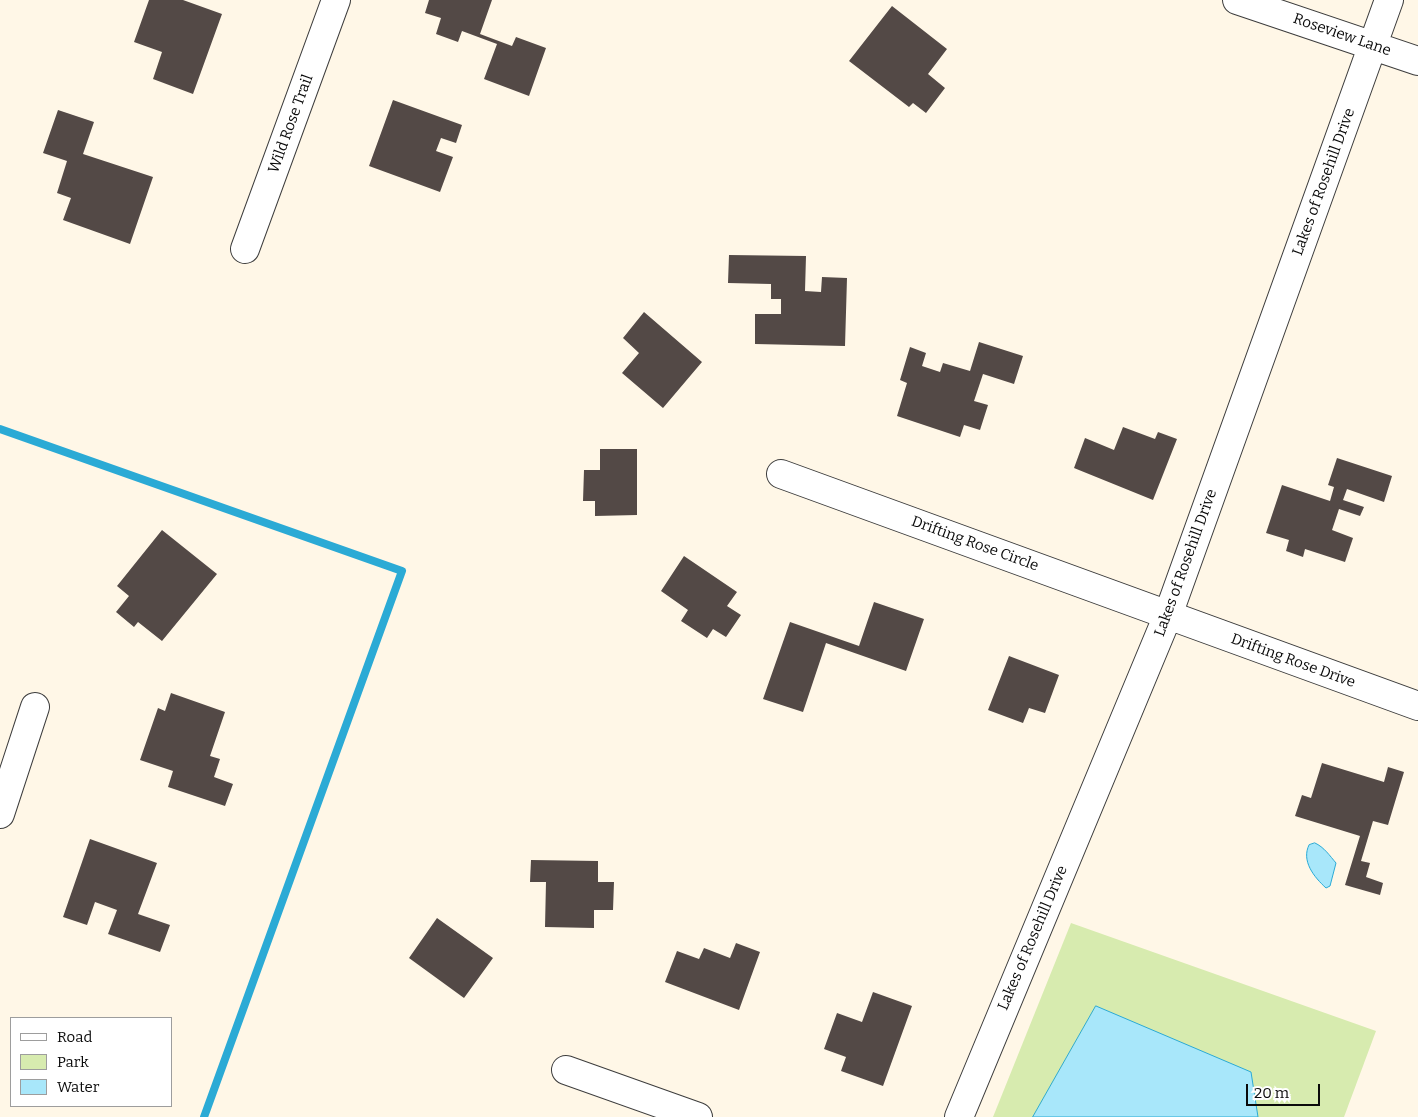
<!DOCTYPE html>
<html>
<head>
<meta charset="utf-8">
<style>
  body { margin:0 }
  #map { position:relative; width:1418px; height:1117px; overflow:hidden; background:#fff7e7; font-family:Bitter,serif }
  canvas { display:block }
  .legend { position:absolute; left:10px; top:1017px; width:162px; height:90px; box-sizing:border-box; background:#fff; border:1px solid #9d9d9d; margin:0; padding:6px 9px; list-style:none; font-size:15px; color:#0a0a0a }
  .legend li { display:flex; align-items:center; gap:10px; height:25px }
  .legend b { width:25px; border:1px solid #9d9d9d }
  .scale { position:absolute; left:1246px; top:1084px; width:74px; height:22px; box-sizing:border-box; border:2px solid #0a0a0a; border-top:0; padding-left:6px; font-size:15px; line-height:18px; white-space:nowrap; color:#0a0a0a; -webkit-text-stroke:4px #fff; paint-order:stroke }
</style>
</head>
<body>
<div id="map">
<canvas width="1418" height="1117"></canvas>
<ul class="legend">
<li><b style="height:6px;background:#fff"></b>Road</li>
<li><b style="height:14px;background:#d7ebaf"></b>Park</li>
<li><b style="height:14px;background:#a8e7fa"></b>Water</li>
</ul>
<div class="scale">20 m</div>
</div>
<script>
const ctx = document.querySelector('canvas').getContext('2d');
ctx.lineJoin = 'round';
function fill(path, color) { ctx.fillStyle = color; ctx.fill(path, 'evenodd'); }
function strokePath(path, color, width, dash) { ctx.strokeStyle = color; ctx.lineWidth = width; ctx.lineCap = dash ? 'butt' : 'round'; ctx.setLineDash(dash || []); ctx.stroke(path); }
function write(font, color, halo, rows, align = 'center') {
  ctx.font = font + ' Bitter,serif'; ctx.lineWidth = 5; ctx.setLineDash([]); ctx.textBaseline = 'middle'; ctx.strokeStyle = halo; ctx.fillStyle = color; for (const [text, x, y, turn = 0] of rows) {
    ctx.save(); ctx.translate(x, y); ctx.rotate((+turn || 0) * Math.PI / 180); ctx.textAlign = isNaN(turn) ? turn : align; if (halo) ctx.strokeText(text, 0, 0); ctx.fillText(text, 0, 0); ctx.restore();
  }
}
const green = new Path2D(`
  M1071 923 1376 1031 1344 1117H993Z`);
const water = new Path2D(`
  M1315 843C1324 847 1330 856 1336 863L1330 886 1326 888C1314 877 1301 861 1309 845Z
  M1096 1006 1251 1072 1258 1117H1033Z`);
const stream = new Path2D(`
  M0 429 402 571 204 1117`);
const building = new Path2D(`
  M149 0H183L222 14 193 94 153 79 162 52 134 42Z
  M429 0H492L480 34 512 46 516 37 546 48 529 96 484 79 497 44 462 31 458 42 436 34 441 18 425 13Z
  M892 6 947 49 928 74 945 88 926 113 913 103 909 107 849 61Z
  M393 100 462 125 456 143 441 138 436 151 453 157 440 192 369 166Z
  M58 110 94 122 83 154 153 177 130 244 63 220 71 198 57 193 67 161 43 153Z
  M729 255 806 256 805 291 821 292 822 277 847 278 845 346 755 344V314H781V299H771V284L728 283Z
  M644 312 702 362 663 408 622 373 639 353 623 338Z
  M979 342 1023 356 1014 384 983 374 974 401 988 405 980 430 964 425 960 437 897 416 907 383 900 380 910 347 926 353 922 366 940 372 943 363 970 371Z
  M1123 427 1155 439 1158 432 1177 439 1153 500 1074 468 1085 438 1114 450Z
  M600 449H637V515L595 516V501H583L584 470H600Z
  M1337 458 1392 476 1384 502 1347 489 1343 500 1364 507 1360 516 1339 509 1332 530 1353 538 1345 562 1305 549 1303 557 1286 551 1289 540 1266 533 1282 485 1330 501 1334 487 1328 485Z
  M162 530 217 574 162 641 138 622 134 627 116 612 129 596 117 586Z
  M684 556 737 592 727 606 741 615 726 637 713 629 707 638 681 621 688 610 661 591Z
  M874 602 924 619 906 671 826 643 803 712 763 699 790 622 859 646Z
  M1009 656 1059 675 1045 713 1029 708 1023 723 988 710Z
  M171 693 225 712 210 756 220 759 214 777 233 784 225 806 168 787 173 771 140 760 158 708 165 711Z
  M1322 763 1384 782 1388 767 1404 772 1388 825 1373 821 1361 861 1370 863 1366 877 1383 883 1380 895 1345 885 1360 836 1295 816 1302 795 1311 798Z
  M90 839 157 863 138 914 170 925 160 952 108 934 117 910 95 902 87 925 63 917Z
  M531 860 598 861V882H614L613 910H594V928L545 927 546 882H530Z
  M437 918 493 958 464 998 409 958Z
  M736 943 760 952 739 1010 665 982 677 951 699 959 704 948 730 958Z
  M873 992 912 1006 883 1086 841 1071 846 1057 824 1049 837 1013 862 1022Z`);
const minor = new Path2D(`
  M1237 0 1418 61
  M245 249 336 0
  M781 474 1418 706
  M0 814 35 707
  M566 1070 698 1117
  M959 1117 1168 615 1389 0`);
const streetNames = [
  ["Roseview Lane",1342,35,19],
  ["Wild Rose Trail",291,124,-70],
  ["Lakes of Rosehill Drive",1324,182,-70],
  ["Drifting Rose Circle",975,544,20],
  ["Lakes of Rosehill Drive",1186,563,-70],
  ["Drifting Rose Drive",1293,661,20],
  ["Lakes of Rosehill Drive",1033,938,-67]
];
fill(green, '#d7ebaf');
fill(water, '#a8e7fa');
strokePath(water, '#2baad5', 1);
strokePath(stream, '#2baad5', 8);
fill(building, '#534946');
strokePath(minor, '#3d3d3d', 30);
strokePath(minor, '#fff', 28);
write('15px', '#0a0a0a', '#fff', streetNames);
</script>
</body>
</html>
